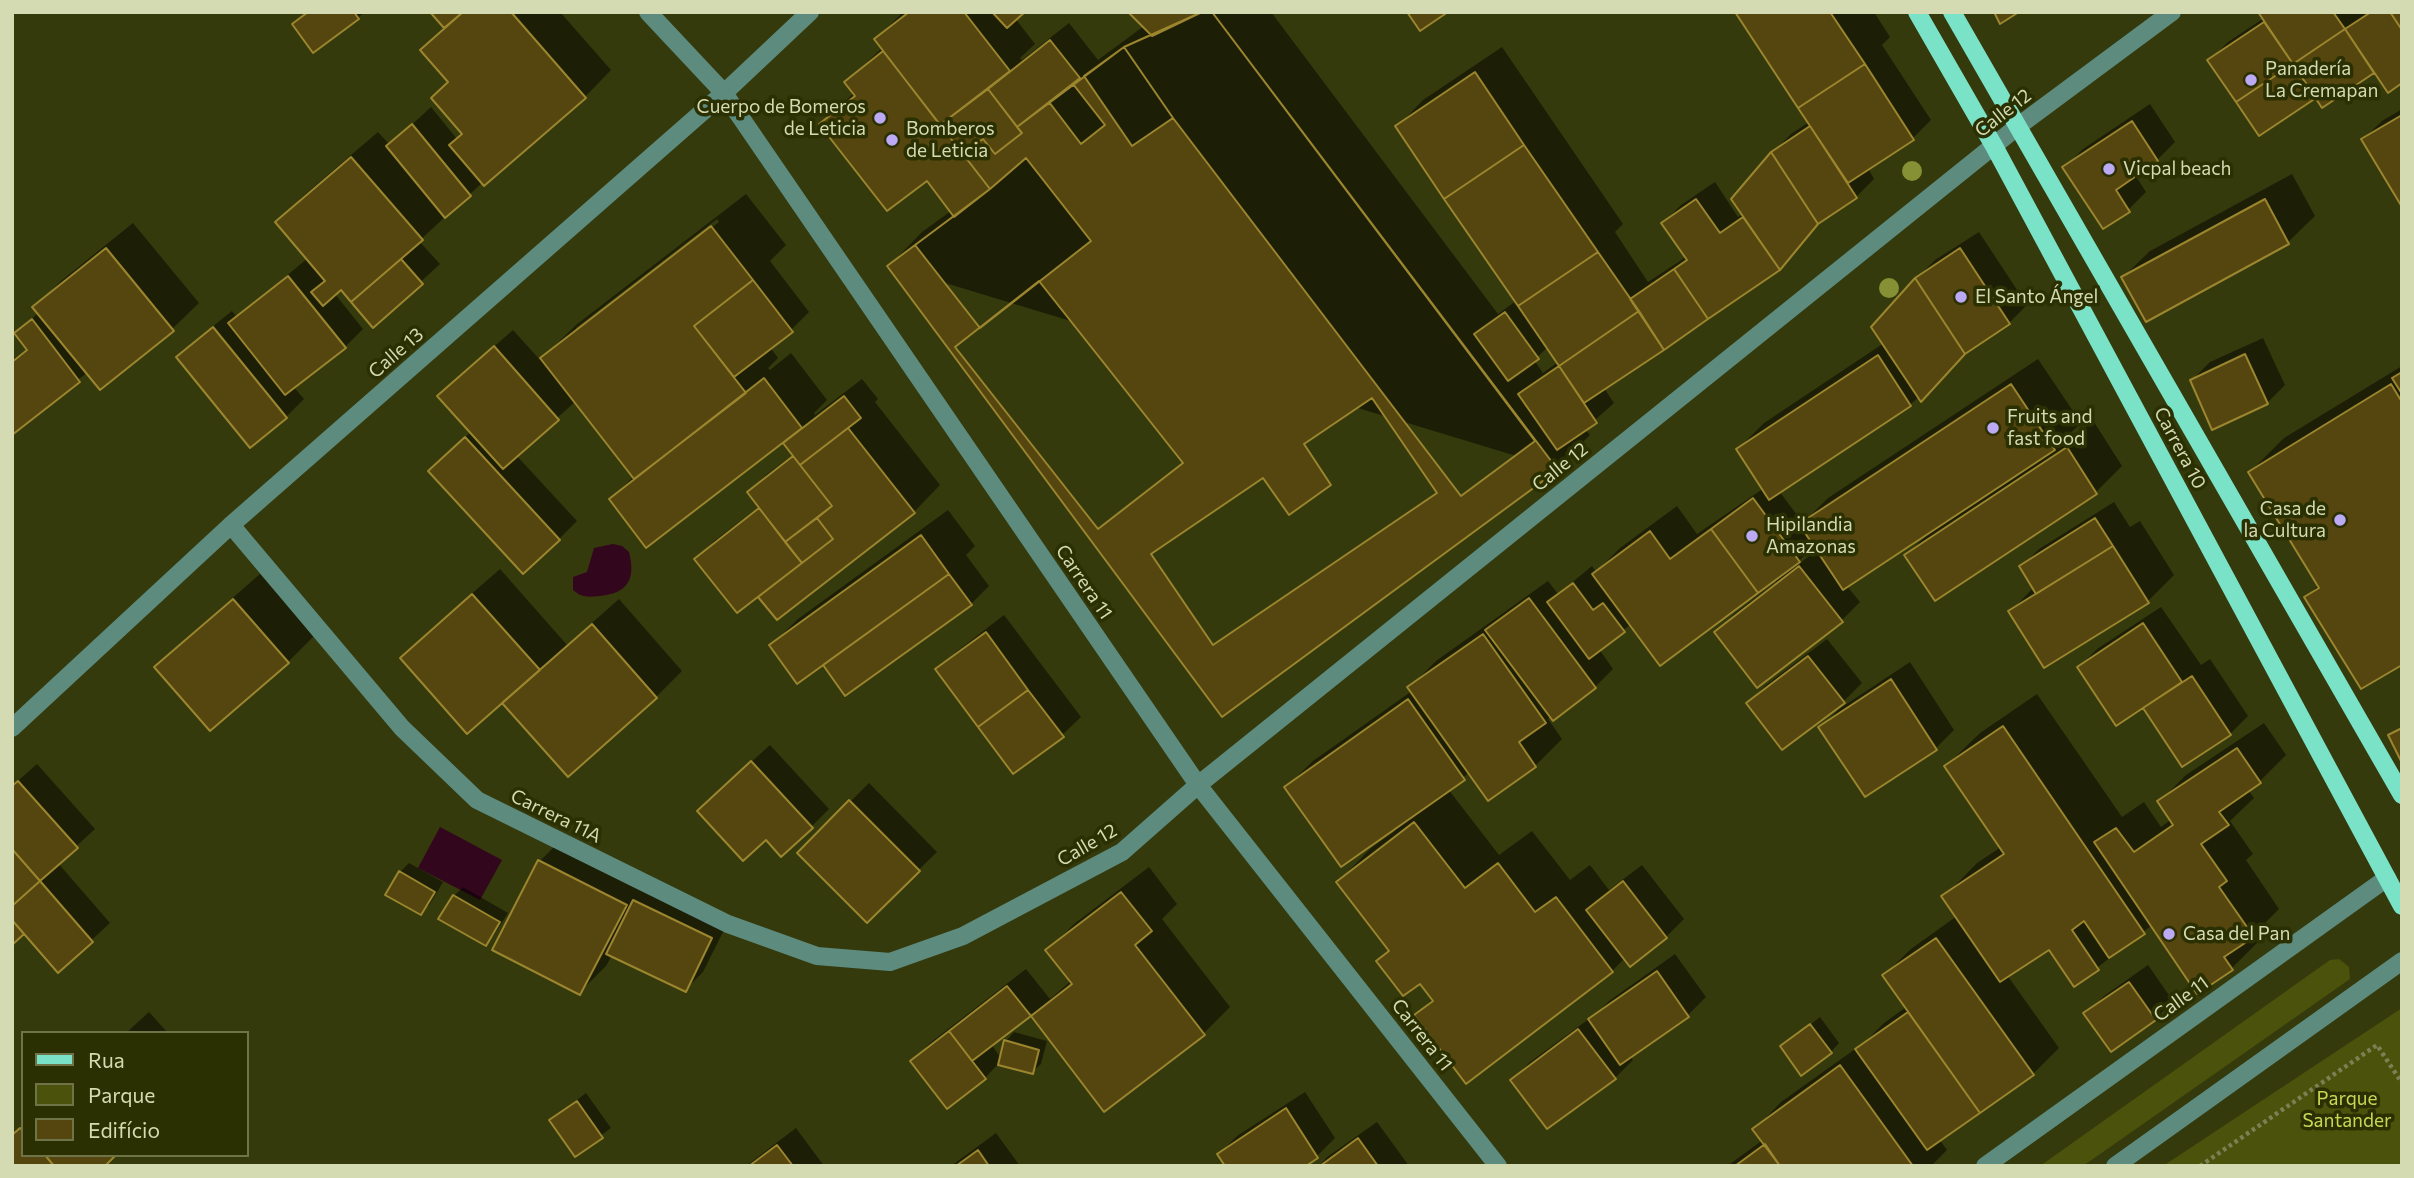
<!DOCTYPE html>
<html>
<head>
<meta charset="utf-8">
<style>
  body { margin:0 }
  #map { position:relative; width:2414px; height:1178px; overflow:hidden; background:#353a0d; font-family:Commissioner,sans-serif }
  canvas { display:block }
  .frame { position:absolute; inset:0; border:14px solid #d4dab2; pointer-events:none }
  .legend { position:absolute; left:21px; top:1031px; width:228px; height:126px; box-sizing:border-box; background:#2b3002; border:2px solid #6f7448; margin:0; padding:9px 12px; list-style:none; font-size:21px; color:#d4dab2 }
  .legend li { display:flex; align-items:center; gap:14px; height:35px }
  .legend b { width:35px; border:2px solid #6f7448 }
</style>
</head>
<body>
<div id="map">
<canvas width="2414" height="1178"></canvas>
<div class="frame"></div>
<ul class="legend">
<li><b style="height:9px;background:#7ae2c7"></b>Rua</li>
<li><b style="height:19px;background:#4b520b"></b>Parque</li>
<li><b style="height:19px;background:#54460e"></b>Edifício</li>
</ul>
</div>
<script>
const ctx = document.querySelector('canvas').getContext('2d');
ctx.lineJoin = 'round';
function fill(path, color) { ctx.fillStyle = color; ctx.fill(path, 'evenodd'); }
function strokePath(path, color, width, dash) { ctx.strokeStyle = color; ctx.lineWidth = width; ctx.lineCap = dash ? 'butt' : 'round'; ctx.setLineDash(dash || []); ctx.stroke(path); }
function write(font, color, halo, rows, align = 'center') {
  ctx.font = font + ' Commissioner,sans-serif'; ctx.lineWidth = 7; ctx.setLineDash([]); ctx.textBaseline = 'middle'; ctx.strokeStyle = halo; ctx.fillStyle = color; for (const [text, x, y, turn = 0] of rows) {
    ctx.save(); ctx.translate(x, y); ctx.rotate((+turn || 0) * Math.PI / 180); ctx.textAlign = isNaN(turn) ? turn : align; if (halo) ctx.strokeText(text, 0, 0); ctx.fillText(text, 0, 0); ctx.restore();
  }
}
const green = new Path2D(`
  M2339 959 2349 967 2350 979 2083 1166H2040L2330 960Z
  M2402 1008V1166H2163Z`);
const water = new Path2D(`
  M613 544 622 546 629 552C636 579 628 593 600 596 588 597 582 598 573 590V577L587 572 594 548Z
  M440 827 502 860 480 900 418 868Z`);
const shadow = new Path2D(`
  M306 12H364L358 18 294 24Z
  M432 12H560L611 70 585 97 483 182 419 241 440 264 374 325 342 288 335 294 363 329 345 347 293 386 304 399 286 417 179 357 197 339 232 311 237 317 308 258 277 222 303 196 378 132 390 145 431 107 457 139 464 133 450 81 422 50 445 27Z
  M903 12H1022L1015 18 1035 44 1020 58 1022 60 1069 23 1098 60 1144 26 1130 12H1271L1498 314 1516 301 1397 127 1423 100 1502 47 1623 224 1615 232 1648 282 1686 257 1663 223 1681 205 1715 182 1738 217 1743 214 1772 153 1791 134 1809 122 1737 12H1874L1890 37 1882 45 1931 120 1913 138 1868 168 1874 179 1856 197 1825 217 1779 269 1604 388 1614 403 1585 429 1590 435 1556 468 889 266 922 232 951 211 927 179 821 124 854 93 846 82 882 48 876 39ZM1548 347 1558 362 1543 373 1534 360Z
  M2260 12H2402L2375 70 2322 105 2316 95 2210 60 2228 42 2264 18Z
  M2150 104 2175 142 2157 160 2135 175 2146 192 2128 210 2065 167 2083 149Z
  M2402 109V203L2363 139 2382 121Z
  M2292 174 2315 216 2288 242 2146 320 2123 277 2150 251Z
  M746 194 786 245 770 261 809 312 791 330 770 347 778 358 768 368 770 370 791 353 827 400 814 413 815 415 862 379 878 399 875 402 940 485 914 512 767 590 696 559 714 541 760 506 749 492 767 474 794 454 783 440 611 499 634 476 576 401 516 455 577 521 559 539 448 453 472 431 458 378 513 330 540 360 576 325ZM717 219 719 222 578 331 576 328ZM823 511 824 512 812 525 809 523Z
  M133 223 199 303 172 329 88 372 12 432V360L28 348 16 334 39 312 35 307 61 281Z
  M1979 232 2027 305 2009 323 1969 349 1910 405 1779 491 1803 523 1828 498 2038 359 2081 423 2063 440 2064 441 2094 422 2122 466 2096 492 1936 598 1906 555 1926 536 1925 534 1847 586 1860 602 1842 620 1758 685 1716 632 1734 614 1776 582 1774 579 1631 624 1599 649 1613 669 1595 687 1553 719 1551 716 1548 719 1562 739 1535 766 1489 798 1470 772 1448 789 1499 855 1532 831 1570 880 1590 865 1609 890 1642 865 1684 919 1666 937 1625 958 1612 971 1416 1016 1433 998 1420 981 1378 961 1390 950 1338 882 1371 848 1395 831 1286 787 1313 761 1412 691 1410 687 1436 661 1548 581 1558 594 1592 566 1596 572 1620 548 1677 506 1697 534 1764 488 1738 449 1764 423 1884 343 1916 279 1935 260ZM1815 545 1818 549 1799 564 1798 562Z
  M2263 338 2285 385 2267 403 2192 380 2210 362Z
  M2402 366V663L2307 597 2319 584 2250 472 2284 438Z
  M2114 502 2130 527 2140 521 2174 575 2148 601 2010 612 2034 587 2021 567 2039 549Z
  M948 510 975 546 966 555 989 586 971 604 771 645 798 619Z
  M500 569 567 645 619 599 682 671 656 697 502 701 402 658 428 632Z
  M260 574 314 636 288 662 157 667 183 641Z
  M2161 607 2201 665 2210 659 2248 716 2230 734 2183 765 2143 705 2079 667 2097 649Z
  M1004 615 1081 717 1062 735 938 670 956 652Z
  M1827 639 1862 683 1844 701 1748 703 1766 685Z
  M1910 662 1954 730 1936 748 1865 795 1821 727 1839 709Z
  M2037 694 2122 817 2144 802 2161 827 2172 819 2160 801 2186 775 2264 723 2286 755 2260 781 2248 790 2254 798 2230 821 2253 854 2246 860 2279 909 2253 935 2258 942 2231 969 2152 925 2075 985 2050 947 2007 975 2059 1048 2033 1074 1939 1139 1947 1150 1931 1166H1727L1763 1140 1755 1129 1781 1102 1865 1042 1884 1023 1906 1007 1884 975 1911 949 1957 916 1944 897 1977 863 2001 847 1946 766 1980 733Z
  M770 745 829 809 811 827 766 838 717 793Z
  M37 764 95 829 58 863 110 923 58 971 24 932 12 942V786Z
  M869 783 937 852 867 920 799 853Z
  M566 835 729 920 703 972 685 990 612 955 606 966 580 992 540 861Z
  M409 863 443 882 430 904 421 913 400 872Z
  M1149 867 1177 904 1162 919 1230 1007 1204 1033 1105 1109 1031 1013 991 1044 1001 1058 1006 1041 1014 1032 1047 1041 1041 1064 1032 1072 999 1063 985 1078 912 1061 930 1043 1026 969 1050 999 1071 981 1048 950 1074 924Z
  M463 887 508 913 494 935 485 944 454 896Z
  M1675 954 1706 997 1688 1015 1630 1056 1633 1060 1615 1078 1512 1080 1530 1062 1597 1013 1609 1001Z
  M2148 965 2173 1001 2155 1019 2086 1014 2104 996Z
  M149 1012 168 1033H126Z
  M1820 1017 1839 1043 1831 1052 1782 1047Z
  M1305 1092 1335 1138 1317 1156 1302 1166 1219 1154 1237 1136Z
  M586 1093 611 1128 575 1155 551 1120Z
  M1377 1122 1409 1166H1319L1327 1157Z
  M796 1128 824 1166H746Z
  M996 1133 1020 1166H951Z`);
const building = new Path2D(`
  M308 12H354L359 19 313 53 292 24Z
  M430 12H463L444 28Z
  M463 12H511L586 98 484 186 449 145 462 134 431 98 448 82 420 50Z
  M909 12H964L1010 71 940 125 874 39Z
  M992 12H1025L1007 28Z
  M1128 12H1202L1152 36Z
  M1202 12H1212L1535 441 1461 496 1173 118 1124 47Z
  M1202 12H1212L1558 470 1222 717 887 266 990 189 963 154 983 139 995 154 1022 133 1017 127 1124 47Z
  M1407 12H1448L1420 31Z
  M1735 12H1830L1865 64 1798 108Z
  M1994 12H2019L2000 24Z
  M2258 12H2333L2345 29 2293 64Z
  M2371 12H2390L2402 30V83L2388 93 2345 29Z
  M2390 12H2402V30Z
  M2264 22 2293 64 2236 102 2207 60Z
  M2345 29 2374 73 2322 108 2293 64Z
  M1050 40 1080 78 1017 127 988 89Z
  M1124 47 1173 118 1132 146 1084 76Z
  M883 51 990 189 954 217 927 181 887 211 819 124 855 96 844 82Z
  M1865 64 1914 140 1848 183 1798 108Z
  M2293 64 2316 98 2259 136 2236 102Z
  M1475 72 1524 145 1444 199 1395 126Z
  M1073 84 1105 125 1081 144 1049 102Z
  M988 89 1022 133 995 154 983 139 963 154 940 125Z
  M2402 115V207L2361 139Z
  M2132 121 2158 161 2116 190 2130 212 2103 229 2062 167Z
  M412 124 471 196 445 218 386 146Z
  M1810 126 1857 198 1818 224 1771 152Z
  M1524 145 1598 252 1518 306 1444 199Z
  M1771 152 1818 224 1780 270 1731 199Z
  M351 157 423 240 351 302 341 290 323 306 311 292 325 281 275 222Z
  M1026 158 1091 241 980 328 915 245 990 189Z
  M1696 199 1720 233 1743 217 1780 270 1708 319 1674 269 1687 260 1661 223Z
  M2265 199 2289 244 2146 322 2121 277Z
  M711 226 753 280 694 326 746 393 634 479 540 358Z
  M106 248 174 331 100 390 32 307Z
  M1960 248 2010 324 1965 354 1915 278Z
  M1598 252 1639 311 1559 366 1518 306Z
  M401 259 423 284 373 328 351 302Z
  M1674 269 1708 319 1664 350 1630 299Z
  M288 276 346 348 285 395 228 323Z
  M1915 278 1965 354 1921 402 1871 327Z
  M753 280 793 332 734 377 694 326Z
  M1039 281 1183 463 1098 529 955 347Z
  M1639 311 1664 350 1584 403 1559 366Z
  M1505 312 1539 359 1508 381 1474 334Z
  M32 319 80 382 12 435V362L27 350 14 333Z
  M213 327 287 418 250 448 176 357Z
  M494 346 559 420 503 469 437 396Z
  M2245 354 2268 404 2212 430 2190 380Z
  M1878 355 1911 406 1769 500 1736 449Z
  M1559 366 1597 423 1557 450 1518 394Z
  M2402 372V394L2392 378Z
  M764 378 802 428 646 548 609 499Z
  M2011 384 2055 450 1843 590 1799 524Z
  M2391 384 2402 402V665L2361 689 2304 597 2319 588 2248 472Z
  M844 396 861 418 800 465 783 443Z
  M1372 398 1437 493 1213 645 1151 554 1263 478 1289 515 1331 485 1304 444Z
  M848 428 915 513 777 620 758 597 833 539 817 518 832 506 800 465Z
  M465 437 560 540 523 574 428 471Z
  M2067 447 2097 494 1935 601 1904 555Z
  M793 456 832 506 785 542 747 492Z
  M1753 498 1800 562 1758 593 1711 529Z
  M759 508 802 563 737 613 694 559Z
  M817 518 833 539 802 563 785 542Z
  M2095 518 2113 546 2036 594 2019 566Z
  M1711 529 1758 593 1660 666 1592 574 1650 531 1670 559Z
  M921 535 949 574 797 684 769 645Z
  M2113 546 2149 603 2044 668 2008 611Z
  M1799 566 1843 622 1757 688 1714 632Z
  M949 574 972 605 845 696 823 665Z
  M1573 583 1593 610 1603 603 1625 632 1589 659 1547 602Z
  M472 594 540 670 467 734 400 658Z
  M1529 598 1596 688 1553 721 1485 630Z
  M233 599 289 663 210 731 154 667Z
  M2143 623 2182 682 2116 726 2077 667Z
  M592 624 657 698 568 777 502 703Z
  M986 632 1028 690 978 727 935 669Z
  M1483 634 1546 723 1519 742 1536 767 1488 801 1407 687Z
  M1808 656 1845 703 1782 750 1746 703Z
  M2192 676 2231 735 2182 767 2143 708Z
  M1891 679 1937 750 1865 797 1818 727Z
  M1028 690 1064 737 1013 774 978 727Z
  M1408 699 1465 780 1341 867 1284 787Z
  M2003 726 2145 934 2109 958 2084 921 2072 930 2099 970 2074 987 2049 950 2000 982 1941 896 2004 854 1944 766Z
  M2402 728V763L2388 735Z
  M2237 748 2261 783 2219 812 2229 825 2201 844 2227 881 2219 887 2254 937 2224 957 2233 970 2197 994 2094 842 2116 828 2134 852 2173 825 2157 801Z
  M751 761 813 828 781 857 766 840 743 861 697 811Z
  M18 781 78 848 40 881 12 849V786Z
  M849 800 920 871 867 923 797 853Z
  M1414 822 1465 888 1498 863 1535 912 1556 897 1613 972 1466 1084 1414 1015 1433 1001 1420 984 1403 996 1376 961 1389 951 1336 882Z
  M12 849 40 881 12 906Z
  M538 860 627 905 580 995 492 950Z
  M399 871 435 892 421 915 385 895Z
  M40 881 93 942 58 973 12 920V906Z
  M1623 881 1667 938 1630 967 1586 910Z
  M1121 892 1152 931 1135 945 1205 1035 1104 1112 1031 1016 1072 984 1045 950Z
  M453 895 500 922 486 946 438 919Z
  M633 900 712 938 686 992 606 954Z
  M12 920 24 934 12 945Z
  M1936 938 2034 1075 1980 1113 1882 975Z
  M1657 971 1689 1017 1620 1065 1588 1019Z
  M2129 982 2156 1020 2111 1052 2083 1013Z
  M1007 986 1031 1016 972 1061 949 1031Z
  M1908 1012 1980 1113 1927 1150 1855 1049Z
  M1810 1024 1832 1053 1801 1076 1780 1046Z
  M1578 1029 1616 1079 1547 1129 1510 1080Z
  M949 1031 986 1079 947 1109 910 1061Z
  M1004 1040 1039 1050 1033 1074 998 1065Z
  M1840 1065 1913 1166H1780L1752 1129Z
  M577 1101 603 1138 575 1157 549 1120Z
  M1286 1108 1318 1158 1306 1166H1225L1217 1154Z
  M20 1128 23 1131V1155H45L54 1166H12V1135Z
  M1358 1138 1378 1166H1320Z
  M1765 1144 1780 1166H1735Z
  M777 1145 793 1166H749Z
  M978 1150 989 1166H956Z
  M45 1155H116L105 1166H54Z`);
const path = new Path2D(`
  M2200 1166 2377 1045 2402 1083`);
const minor = new Path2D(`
  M648 12 724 93 1198 785 1498 1166
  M231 525 402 728 477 800 728 924 817 956 890 962 963 936 1122 852 1198 785 2017 127 2172 12
  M12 728 231 525 724 93 810 12
  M1985 1166 2387 878
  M2115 1166 2402 961`);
const major = new Path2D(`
  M1917 12 1994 146 2402 906
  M1952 12 2402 795`);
const trees = [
  [1912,171],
  [1889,288]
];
const markers = [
  [2251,80,7,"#bcaaf5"],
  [880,118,7,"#bcaaf5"],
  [892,140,7,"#bcaaf5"],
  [2109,169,7,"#bcaaf5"],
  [1961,297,7,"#bcaaf5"],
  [1993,428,7,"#bcaaf5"],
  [2340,520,7,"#bcaaf5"],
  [1752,536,7,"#bcaaf5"],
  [2169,934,7,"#bcaaf5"]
];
const poiNames = [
  ["Panadería",2265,69],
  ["La Cremapan",2265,91],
  ["Cuerpo de Bomeros",866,107,"right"],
  ["de Leticia",866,129,"right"],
  ["Bomberos",906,129],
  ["de Leticia",906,151],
  ["Vicpal beach",2123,169],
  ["El Santo Ángel",1975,297],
  ["Fruits and",2007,417],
  ["fast food",2007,439],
  ["Casa de",2326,509,"right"],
  ["la Cultura",2326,531,"right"],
  ["Hipilandia",1766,525],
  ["Amazonas",1766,547],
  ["Casa del Pan",2183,934]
];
const streetNames = [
  ["Calle 12",2003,113,-38],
  ["Calle 13",396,353,-41],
  ["Carrera 10",2180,448,62],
  ["Calle 12",1560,467,-39],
  ["Carrera 11",1084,582,56],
  ["Carrera 11A",556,816,26],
  ["Calle 12",1087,845,-30],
  ["Calle 11",2181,999,-36],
  ["Carrera 11",1422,1035,52]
];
const parkNames = [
  ["Parque",2347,1099],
  ["Santander",2347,1121]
];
fill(green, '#4b520b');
fill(water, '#32061c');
fill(shadow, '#0007');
fill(building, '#54460e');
strokePath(building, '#9b852e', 2);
strokePath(path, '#7b8055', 4.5, [3.5, 3.5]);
strokePath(minor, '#5d8c7f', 18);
strokePath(major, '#7ae2c7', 18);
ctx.fillStyle = '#869034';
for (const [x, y] of trees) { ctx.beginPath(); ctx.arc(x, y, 10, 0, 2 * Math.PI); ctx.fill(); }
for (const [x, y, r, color] of markers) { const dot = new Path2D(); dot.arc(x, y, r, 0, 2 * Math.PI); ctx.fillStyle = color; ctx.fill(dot); strokePath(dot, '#2b3002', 2.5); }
write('19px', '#d4dab2', '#2b3002', poiNames, 'left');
write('19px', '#d4dab2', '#2b3002', streetNames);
write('19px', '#c8d654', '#2b3002', parkNames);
</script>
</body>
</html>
